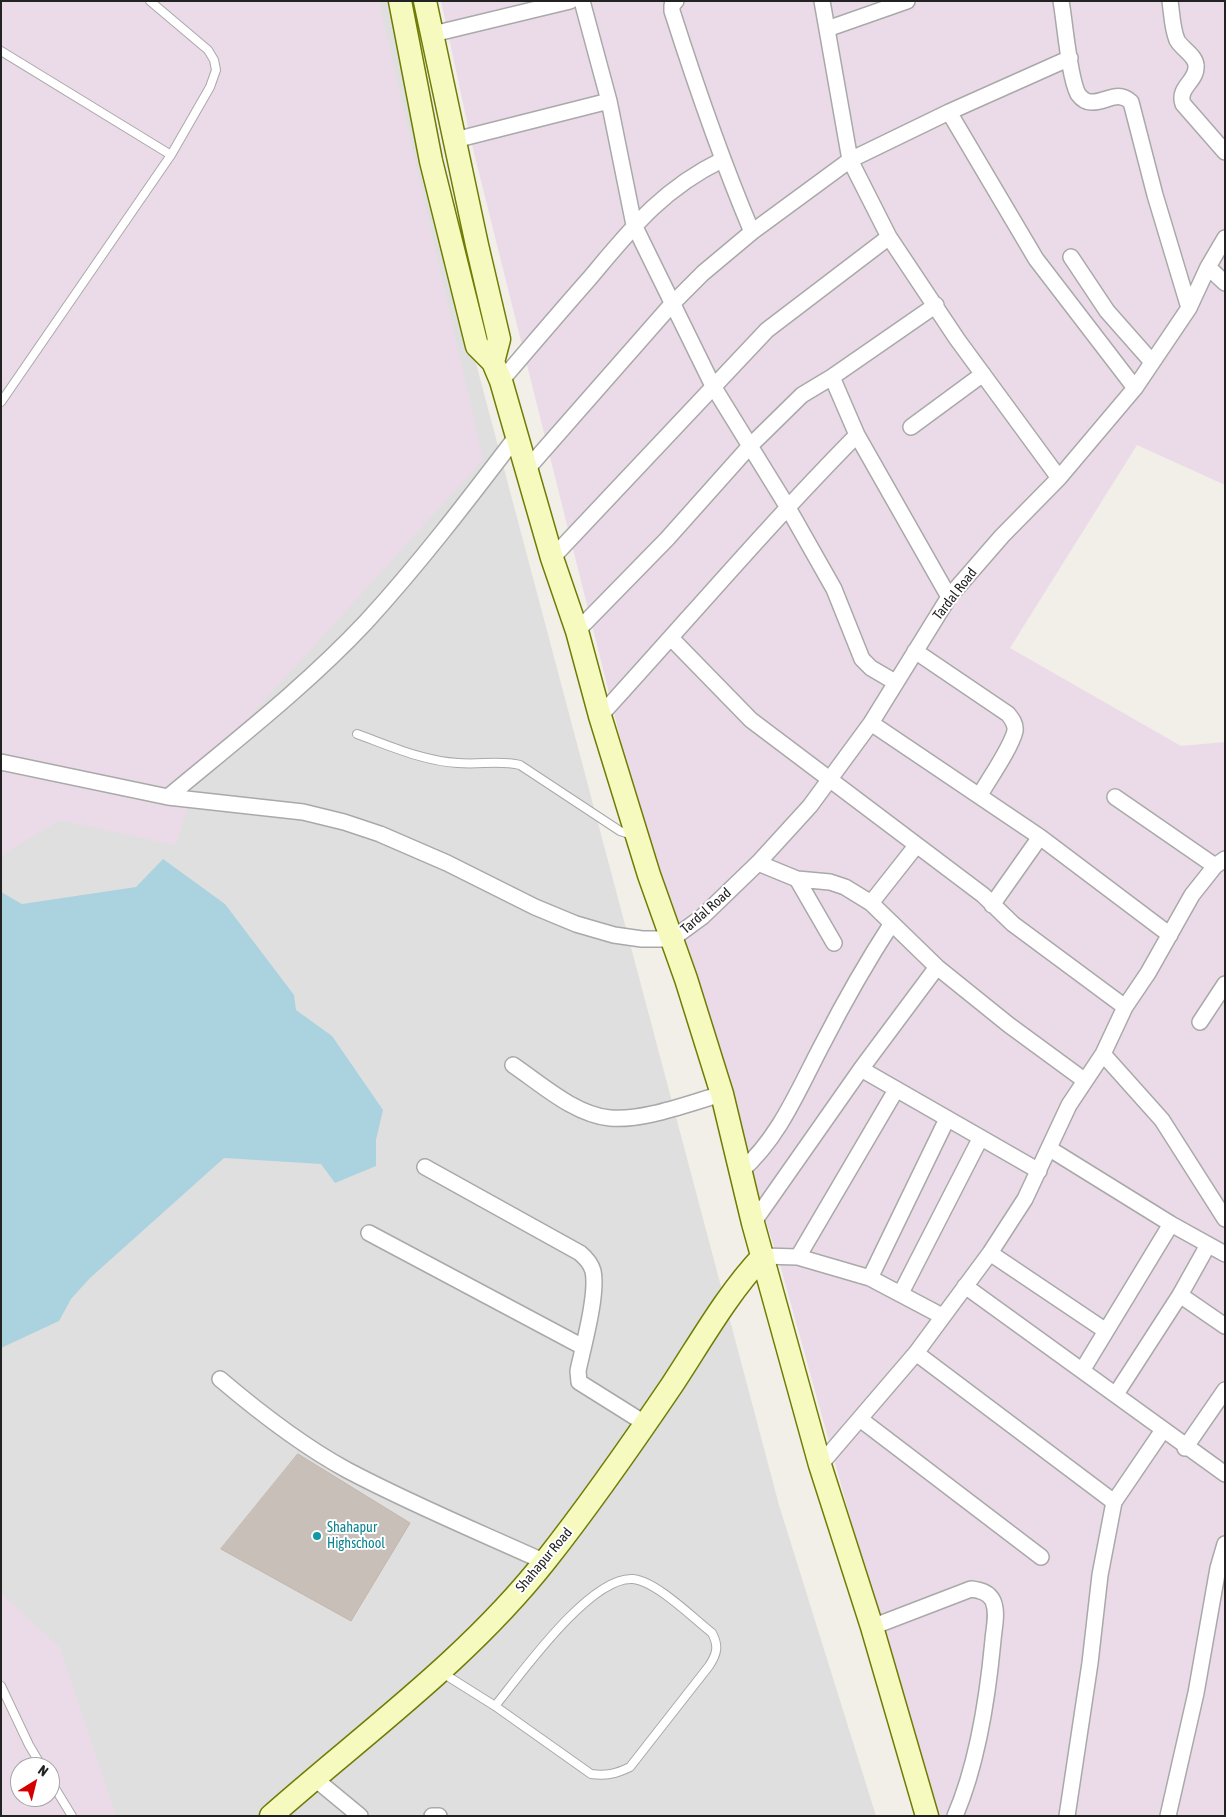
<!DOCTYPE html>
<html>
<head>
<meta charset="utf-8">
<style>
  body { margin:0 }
  #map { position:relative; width:1226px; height:1817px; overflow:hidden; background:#f2efe9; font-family:"Asap Condensed",sans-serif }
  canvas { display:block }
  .frame { position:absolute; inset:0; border:2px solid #222; pointer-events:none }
  .north { position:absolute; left:10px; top:1757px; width:50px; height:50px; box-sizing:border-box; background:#fff; border:1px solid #a7a7a7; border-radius:50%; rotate:36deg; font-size:14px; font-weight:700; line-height:20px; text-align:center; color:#222 }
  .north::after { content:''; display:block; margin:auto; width:18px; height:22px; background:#d40000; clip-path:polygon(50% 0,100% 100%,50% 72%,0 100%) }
</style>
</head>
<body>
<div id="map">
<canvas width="1226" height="1817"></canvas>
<div class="frame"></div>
<div class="north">N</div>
</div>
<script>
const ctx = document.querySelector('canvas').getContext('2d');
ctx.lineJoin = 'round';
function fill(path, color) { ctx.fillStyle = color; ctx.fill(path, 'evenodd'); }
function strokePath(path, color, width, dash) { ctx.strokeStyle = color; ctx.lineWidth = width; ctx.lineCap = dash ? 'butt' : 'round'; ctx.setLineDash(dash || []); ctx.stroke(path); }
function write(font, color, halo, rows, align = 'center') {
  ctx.font = font + ' "Asap Condensed",sans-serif'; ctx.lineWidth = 4; ctx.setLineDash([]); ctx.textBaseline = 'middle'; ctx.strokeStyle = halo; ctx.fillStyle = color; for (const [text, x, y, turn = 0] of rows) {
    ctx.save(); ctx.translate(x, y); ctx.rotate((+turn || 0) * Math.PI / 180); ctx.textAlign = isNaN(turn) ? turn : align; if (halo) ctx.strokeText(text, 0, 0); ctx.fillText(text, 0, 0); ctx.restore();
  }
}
const residential = new Path2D(`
  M348 1H392L429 186 779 1505 876 1816H1V370ZM20 1767H50V1797H20Z`);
const industrial = new Path2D(`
  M1 1H379L483 460 201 770 175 845 60 820 1 855Z
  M441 1H1225V485L1137 445 1010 648 1181 746 1225 742V1816H933L782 1272 646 841 472 145Z
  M1 1593 60 1648 116 1816H1ZM20 1767H50V1797H20Z`);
const water = new Path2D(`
  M163 859 225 904 294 995 296 1010 332 1036 383 1110 376 1140V1166L335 1183 321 1164 224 1158 90 1278 71 1299 59 1321 1 1348V892L22 904 136 887Z`);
const building = new Path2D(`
  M298 1454 410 1523 351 1621 221 1549Z`);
const service = new Path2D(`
  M1 51 171 155
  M1 402 171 155 210 87 216 70 214 60 208 50 150 1
  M357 734C390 746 423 761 458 763 480 765 499 760 520 765L620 831 632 835
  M441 1672 495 1706 591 1774C606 1776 616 1774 630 1767L709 1666C717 1654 719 1646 712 1633 693 1618 656 1581 633 1579 590 1576 521 1674 495 1706
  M1 1686 29 1745 42 1767
  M50 1780 72 1816`);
const minor = new Path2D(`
  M582 1 609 101 634 225 713 386 787 506 834 589 862 659 871 668 895 682
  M676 1 672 5V11C696 86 721 159 752 232
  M822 1 850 160 889 237 957 339 1059 478
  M1061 1C1065 23 1069 77 1078 94 1081 98 1085 102 1091 102 1106 103 1117 89 1131 102L1155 195 1189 308
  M1170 1C1172 14 1172 28 1177 40 1182 49 1195 55 1196 65 1198 81 1177 87 1183 104L1225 152
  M827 29 907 1
  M433 34 570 1
  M949 112 1036 259 1135 388
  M455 140 609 101
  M1071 257 1107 311 1152 362
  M1208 267 1225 283
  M832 377 857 435 949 597
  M501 381C530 347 559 313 589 279 631 229 662 189 722 160
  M911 427 983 374
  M528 468 672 304 703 273 752 232 850 160 949 112 1070 58
  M552 558 767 330 889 237
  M577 631 667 539 749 447 802 395 832 377 936 305
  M671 638 751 720 983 895 1013 924 1125 1007
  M915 651 1008 714C1012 719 1016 724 1015 731 1011 748 989 779 980 795
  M600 716C686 622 768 525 857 435
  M871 723 1040 837 1170 935
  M1 762 168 797 303 812 344 822 380 834 447 863 535 907 576 924 614 935 642 939H672L702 917 758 863 810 806 871 723 949 597 1002 536 1059 478 1135 388 1189 308 1208 267 1225 238
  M168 797C235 741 306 686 366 622 420 563 468 500 516 437
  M1115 797 1215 866
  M758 863 797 879 830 882 845 887 871 903 937 967 1009 1025 1084 1080
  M797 879 834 943
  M871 903 916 846
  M992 905 1040 837
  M1200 1022 1225 984
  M1103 1054 1162 1120 1225 1219
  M513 1065C541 1084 575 1115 610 1118 644 1121 689 1103 722 1094
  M861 1069 1039 1171
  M1050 1149 1171 1224 1225 1254
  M425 1167 580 1253C586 1258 591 1264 593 1271 598 1294 583 1347 578 1371L579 1382 646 1424
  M741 1171C780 1137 799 1088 823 1043 845 1000 866 963 892 923
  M753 1223 861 1069 937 967
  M369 1233 583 1347
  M990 1253 1106 1331
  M763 1256 798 1257 870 1278 942 1316
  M798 1257 896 1090
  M870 1278 947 1119
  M965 1286C1052 1348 1138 1412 1225 1474
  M901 1293 980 1139
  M1180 1295 1225 1326
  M916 1353 1114 1502
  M1083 1369 1171 1224
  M220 1379C260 1413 301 1445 347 1470 411 1504 479 1532 545 1562
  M1116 1394 1180 1295 1208 1245
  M860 1419 1041 1557
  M1185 1448 1225 1390
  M820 1465 916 1353 990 1253 1025 1199 1069 1105 1103 1054 1125 1007 1148 973 1192 895 1215 866 1225 859
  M872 1627 971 1589C980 1590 989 1592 993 1601 998 1613 994 1627 993 1640 988 1694 977 1765 955 1816
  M314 1778 360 1816
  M432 1816H439
  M1067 1816 1090 1663 1100 1575 1114 1502 1163 1430
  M1168 1816 1196 1693 1218 1568 1225 1544`);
const secondary = new Path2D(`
  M400 1 431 161 477 346 493 362 501 381 552 558 577 631 600 716 649 875 686 979 722 1094 753 1223 820 1465 872 1627 927 1816
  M425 1 477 245 499 339 493 362
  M271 1816C365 1733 468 1659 546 1560 591 1503 632 1444 672 1385 701 1341 727 1294 763 1256`);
const markers = [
  [317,1536,5,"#0f9aa8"]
];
const streetNames = [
  ["Tardal Road",955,594,-52],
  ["Tardal Road",706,911,-41],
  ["Shahapur Road",544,1560,-50]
];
const cultureNames = [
  ["Shahapur",327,1528],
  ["Highschool",327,1544]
];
fill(residential, '#e0dfdf');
fill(industrial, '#ebdbe8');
fill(water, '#aad3df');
fill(building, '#c7bfb8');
strokePath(building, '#c4b6ab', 1);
strokePath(service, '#a9a9a9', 10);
strokePath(minor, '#a9a9a9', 18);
strokePath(secondary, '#707d05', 25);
strokePath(service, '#fff', 8);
strokePath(minor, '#fff', 15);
strokePath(secondary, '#f7fabf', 22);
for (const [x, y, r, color] of markers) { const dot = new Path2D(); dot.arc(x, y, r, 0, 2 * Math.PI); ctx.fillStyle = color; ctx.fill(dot); strokePath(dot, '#fff', 2); }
write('14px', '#222', '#fff', streetNames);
write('14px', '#0d838f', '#fff', cultureNames, 'left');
</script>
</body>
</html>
